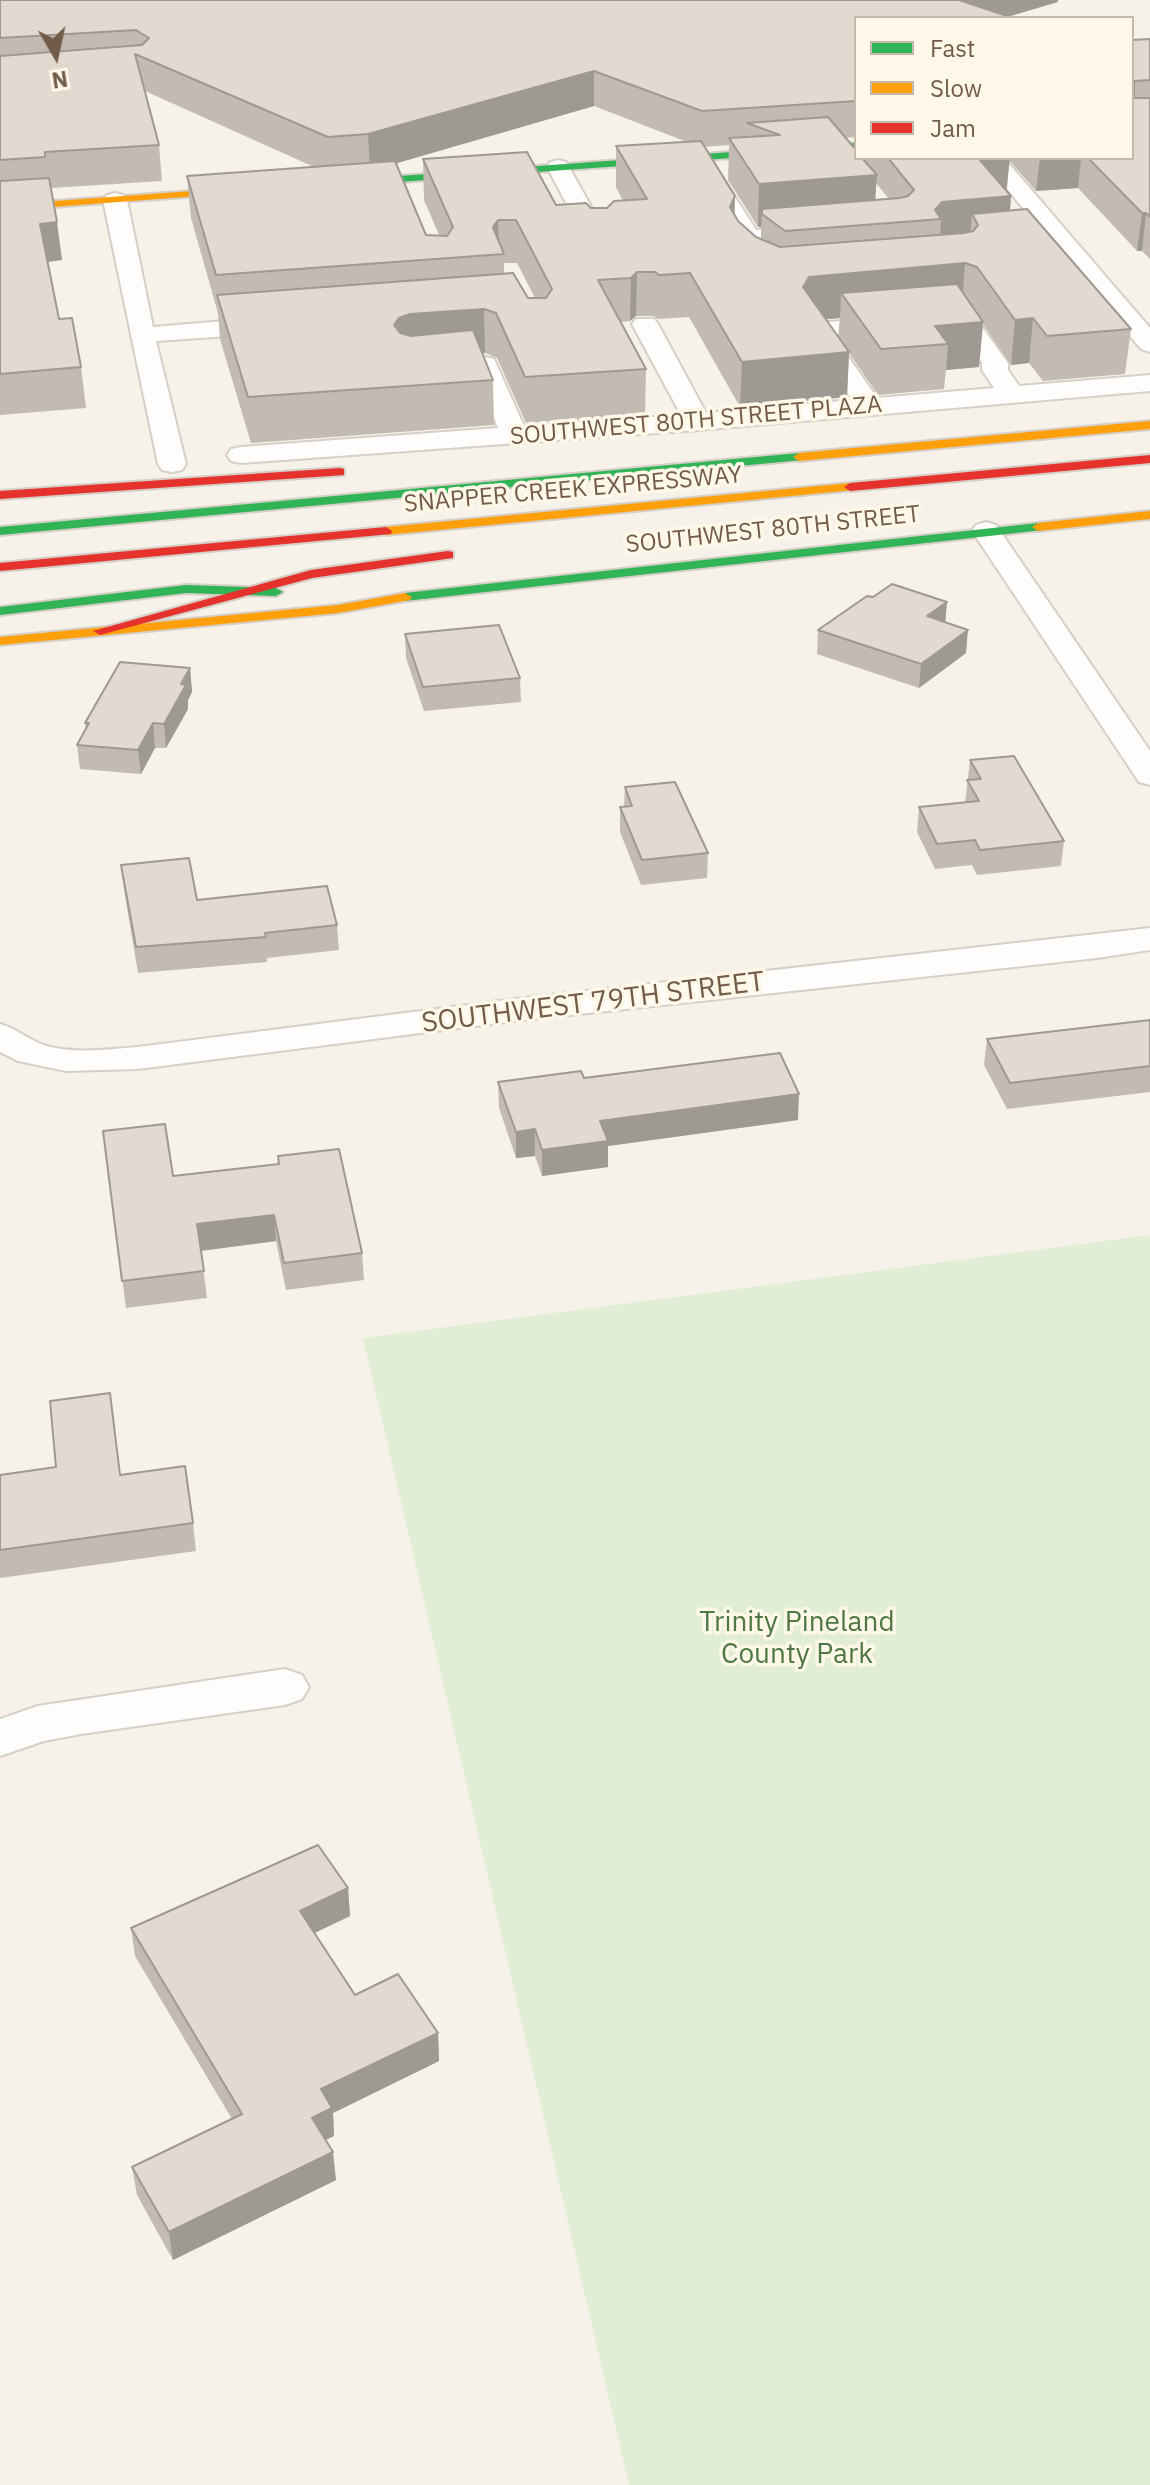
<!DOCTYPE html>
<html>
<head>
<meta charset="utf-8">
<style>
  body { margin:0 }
  #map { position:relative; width:1150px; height:2485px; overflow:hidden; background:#f6f2e9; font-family:"IBM Plex Sans",sans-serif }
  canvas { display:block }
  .legend { position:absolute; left:854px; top:16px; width:280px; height:144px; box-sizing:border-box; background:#fff8e9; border:2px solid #c7b9a9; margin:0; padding:10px 14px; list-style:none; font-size:24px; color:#735b49 }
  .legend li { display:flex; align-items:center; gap:16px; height:40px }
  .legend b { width:40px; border:2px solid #c7b9a9 }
  .north { position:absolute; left:16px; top:16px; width:80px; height:80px; -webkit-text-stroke:6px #fff8e9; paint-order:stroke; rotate:171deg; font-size:22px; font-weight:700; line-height:32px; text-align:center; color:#735b49 }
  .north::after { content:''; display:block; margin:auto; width:28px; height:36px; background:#735b49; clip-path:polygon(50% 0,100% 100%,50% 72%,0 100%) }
</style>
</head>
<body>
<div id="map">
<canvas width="1150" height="2485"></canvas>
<ul class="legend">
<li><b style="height:10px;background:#30b455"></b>Fast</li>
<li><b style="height:10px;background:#ff9f0a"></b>Slow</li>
<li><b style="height:10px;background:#e5322d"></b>Jam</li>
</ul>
<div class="north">N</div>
</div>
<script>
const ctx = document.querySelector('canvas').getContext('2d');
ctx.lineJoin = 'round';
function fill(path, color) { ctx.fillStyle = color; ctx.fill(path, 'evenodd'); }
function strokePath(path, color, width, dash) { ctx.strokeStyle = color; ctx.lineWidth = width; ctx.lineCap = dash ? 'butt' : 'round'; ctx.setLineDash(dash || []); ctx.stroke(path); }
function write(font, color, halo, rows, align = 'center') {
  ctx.font = font + ' "IBM Plex Sans",sans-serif'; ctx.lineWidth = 7; ctx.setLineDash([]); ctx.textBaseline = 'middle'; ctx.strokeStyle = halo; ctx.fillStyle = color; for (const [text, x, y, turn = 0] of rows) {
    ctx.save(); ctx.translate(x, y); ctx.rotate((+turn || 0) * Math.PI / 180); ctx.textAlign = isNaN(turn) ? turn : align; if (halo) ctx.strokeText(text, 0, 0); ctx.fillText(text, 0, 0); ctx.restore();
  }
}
const green = new Path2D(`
  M1150 1235V2485H629L363 1338Z`);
const street = new Path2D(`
  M981 158H1004L1150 328V352L1141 349Z
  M558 160 566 162 569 167 611 242 607 247H591L587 242 547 167 550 162Z
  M706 162 714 164 756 230 816 225 824 227 828 232 824 237 816 239 749 245 741 243 695 169 698 164Z
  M115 193 123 195 127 200 153 327 273 317 282 320 286 325 282 330 273 333 156 341 186 464 182 470 172 472 162 470 158 464 103 200 107 195Z
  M962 310 971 312 1008 363V370L1019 386 1150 375V391L698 430 241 463 231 461 227 455 231 449 241 447 498 428 476 373 441 372 437 367 441 362C457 357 478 354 494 359L524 426 681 415 632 324 636 319H654L658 324 706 413 852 400 803 329 807 324ZM955 325 982 363V370L994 388 877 398 833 335Z
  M986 522 996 525 1150 751V785L1139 782 972 531 976 525Z
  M1150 928V950L1097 958 515 1021 138 1069 66 1071 18 1061 0 1052V1024C17 1028 29 1041 47 1046 76 1054 109 1049 138 1047L515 999Z
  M285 1669 302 1675 309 1687 302 1699 285 1705 81 1734 44 1741 0 1756V1719L38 1706Z`);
const fast = new Path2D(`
  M856 143V149L344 186 339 183 344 180Z
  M799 453 803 454V460L0 535V527Z
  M1038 523 1044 527 1043 530 405 601 398 597 405 593Z
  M186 585 276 588 283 592 276 596 186 593 0 615V607Z`);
const slow = new Path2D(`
  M247 187 252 190 251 192 0 211V205Z
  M1150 421V429L799 461 793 457 799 453Z
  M850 483 856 487 854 490 386 535 380 531 386 527Z
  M1150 511V519L1038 531 1032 527 1038 523Z
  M405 593 412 597 410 600 338 613 0 645V637L338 605Z`);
const jam = new Path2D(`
  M1150 455V463L850 491 844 487 850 483Z
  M340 468 344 469V475L0 499V491Z
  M386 527 392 531 391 534 0 571V563Z
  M448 551 453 552V558L312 578 100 635 93 631 311 570Z`);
const wall = new Path2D(`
  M0 0 1058 2 856 18V137L845 138 856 150V146V158H1132V40L1150 39V259L1142 251H1137L1078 188 1036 191 1009 160 1007 191 1011 196 1010 211 1131 329 1125 374 1043 381 1029 363 1011 365 983 324 979 367 946 370 944 389 878 395 849 353 847 397 740 407 689 317 658 319 654 316H636L630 321 621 322 646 369 645 415 526 423 497 358 485 353H482L493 380 494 425 251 443 220 339 218 313 191 218 187 176 314 167 145 91 159 145 162 181 51 188 62 260 48 262 59 319 81 367 86 408 0 415ZM594 106 687 142 616 146V187L623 201 607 208 556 205 423 159 424 200 439 235H426L396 163ZM729 145 728 180 758 227H761V239L756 237 738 221 734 214 704 147ZM876 183 889 199 875 200ZM504 263H517L535 298H528L504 274ZM840 318 838 337 826 319Z
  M873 597 947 602 945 622 966 653 919 688 817 654 818 630Z
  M405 634 520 678 521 702 424 711 406 658Z
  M190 668 192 692 188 700V709L166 748H155L141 774 80 769 77 745 86 729 85 723Z
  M970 760 1064 841 1061 866 977 875 972 865 935 869 917 832 919 807 965 803Z
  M625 787 708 853 707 878 641 885 620 832V807H624Z
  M121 865 197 900 337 925 339 950 267 958V962L138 973 124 890Z
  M1150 1020V1092L1007 1109 984 1065 987 1039Z
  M584 1078 798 1120 608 1146V1167L542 1176 535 1156 516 1158 499 1108 498 1082Z
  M103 1131 173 1176 279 1164 278 1156 362 1253 364 1280 286 1290 276 1241 201 1251 207 1298 126 1308Z
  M120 1474 193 1523 196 1551 0 1578V1475Z
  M348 1888 350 1916 314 1933 355 1995 438 2033 439 2061 333 2113 334 2136 326 2140 336 2180 173 2260 137 2195 132 2167 232 2119 135 1956 131 1928Z`);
const shadedWall = new Path2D(`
  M956 0H1058V2L1004 18Z
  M594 71V106L370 171 368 134Z
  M979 158H1010L1006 193Z
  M1040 158H1081L1078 188 1036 191Z
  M877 175 874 217 762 209 761 227H758L759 184Z
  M735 196 734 238 730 207Z
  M1011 196 1008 233 978 225 972 214 970 237 940 240 941 219 935 210 942 202Z
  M1142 213H1146L1142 251H1137Z
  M498 220 499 254 493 227Z
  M57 222 62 260 44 262 40 224Z
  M965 263 962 307 841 293 840 318 807 321 803 287 809 277Z
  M637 272 636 316 630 321 631 278Z
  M484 309 485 353 412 359 394 325 399 318 410 314Z
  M1033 318 1029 363 1011 365 1015 320Z
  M983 322 979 367 946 370 948 344 935 326Z
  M849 352 847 397 740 407 742 362Z
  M947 602 945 625 927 616Z
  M968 630 966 653 919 688 921 664Z
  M190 668 192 692 188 700V709L166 748 164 724Z
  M153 723 155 748 141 774 138 750Z
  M799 1094 798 1120 608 1146V1167L542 1176V1150L600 1121Z
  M535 1129V1156L516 1158V1132Z
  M274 1215 276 1241 199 1251 197 1224Z
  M348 1888 350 1916 302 1939 300 1911Z
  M438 2033 439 2061 333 2113 334 2136 314 2145 312 2118 321 2089Z
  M333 2152 336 2180 173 2260 169 2232Z`);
const building = new Path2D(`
  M0 0H959L1013 18H856V101L702 111 594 71 368 134 328 137 135 54 159 145 45 152V157L0 160V56L142 45 149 38 136 30 0 38Z
  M1150 39V80L1134 81V98H1150V217L1146 213H1142L1088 158H1132V40Z
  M828 117 856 150V158H862L877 175 759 184 729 138 780 135 747 123Z
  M701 141 735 196 730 207 738 221 756 237 780 247 964 233 973 231 978 225 972 214 1027 209 1131 329 1047 336 1033 318 1015 320 977 267 965 263 809 277 803 287 849 352 742 362 690 273 659 275 655 272H637L631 278 598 280 646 369 525 377 496 313 484 309 410 314 399 318 394 325 400 333 411 336 473 330 493 380 248 397 217 295 513 273 528 298H546L552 289 516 220H498L493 227 504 254 216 275 187 176 395 161 426 235 447 236 453 227 423 159 527 152 556 205 586 203 591 208H607L614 201 647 199 616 146Z
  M888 158H991L979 159 1011 196 942 202 935 210 941 219 785 231 762 214V209L900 198 908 196 914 190Z
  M49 178 57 222 40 224 59 319 72 318 81 367 0 374V181Z
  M957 284 983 322 935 326 948 344 881 349 841 293Z
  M892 584 947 602 927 616 968 630 921 664 818 630 867 596 873 597Z
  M499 625 520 678 423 687 405 634Z
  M120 662 190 668 181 684 186 685 164 724 153 723 138 750 77 745 89 723H85Z
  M1014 756 1064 841 980 850 975 840 937 844 919 807 979 801 967 780 981 779 970 760Z
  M675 782 708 853 642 860 620 807 632 806 625 787Z
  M189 858 197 900 327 886 337 925 265 933 266 937 136 947 121 865Z
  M1150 1020V1066L1010 1083 987 1039Z
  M780 1053 799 1094 600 1121 608 1141 542 1150 535 1129 516 1132 498 1082 581 1071 584 1078Z
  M165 1124 173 1176 279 1164 278 1156 339 1149 362 1253 284 1263 274 1215 197 1224 204 1271 122 1281 103 1131Z
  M110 1393 120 1475 185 1466 193 1523 0 1550V1475L56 1467 50 1401Z
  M318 1845 348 1888 300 1911 355 1995 398 1974 438 2033 321 2089 332 2108 312 2118 333 2152 169 2232 132 2167 242 2114 131 1928Z`);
const farStreetnames = [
  ["SOUTHWEST 80TH STREET PLAZA",696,421,-5],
  ["SNAPPER CREEK EXPRESSWAY",573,490,-5],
  ["SOUTHWEST 80TH STREET",773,530,-6]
];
const streetNames = [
  ["SOUTHWEST 79TH STREET",593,1003,-7]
];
const parkNames = [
  ["Trinity Pineland",797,1623],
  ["County Park",797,1655]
];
fill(green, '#e1edd4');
strokePath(street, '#d5cfc7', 4);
strokePath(fast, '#d6cfc7', 4);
strokePath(slow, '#d6cfc7', 4);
strokePath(jam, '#d6cfc7', 4);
fill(street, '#fefdfc');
fill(fast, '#30b455');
fill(slow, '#ff9f0a');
fill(jam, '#e5322d');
fill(wall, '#c2bbb3');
fill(shadedWall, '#9e9992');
fill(building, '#e2dad0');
strokePath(building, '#9e9992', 2);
write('24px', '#735b49', '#fff8e9', farStreetnames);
write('28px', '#735b49', '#fff8e9', streetNames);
write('28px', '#4e7842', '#fff8e9', parkNames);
</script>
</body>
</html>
